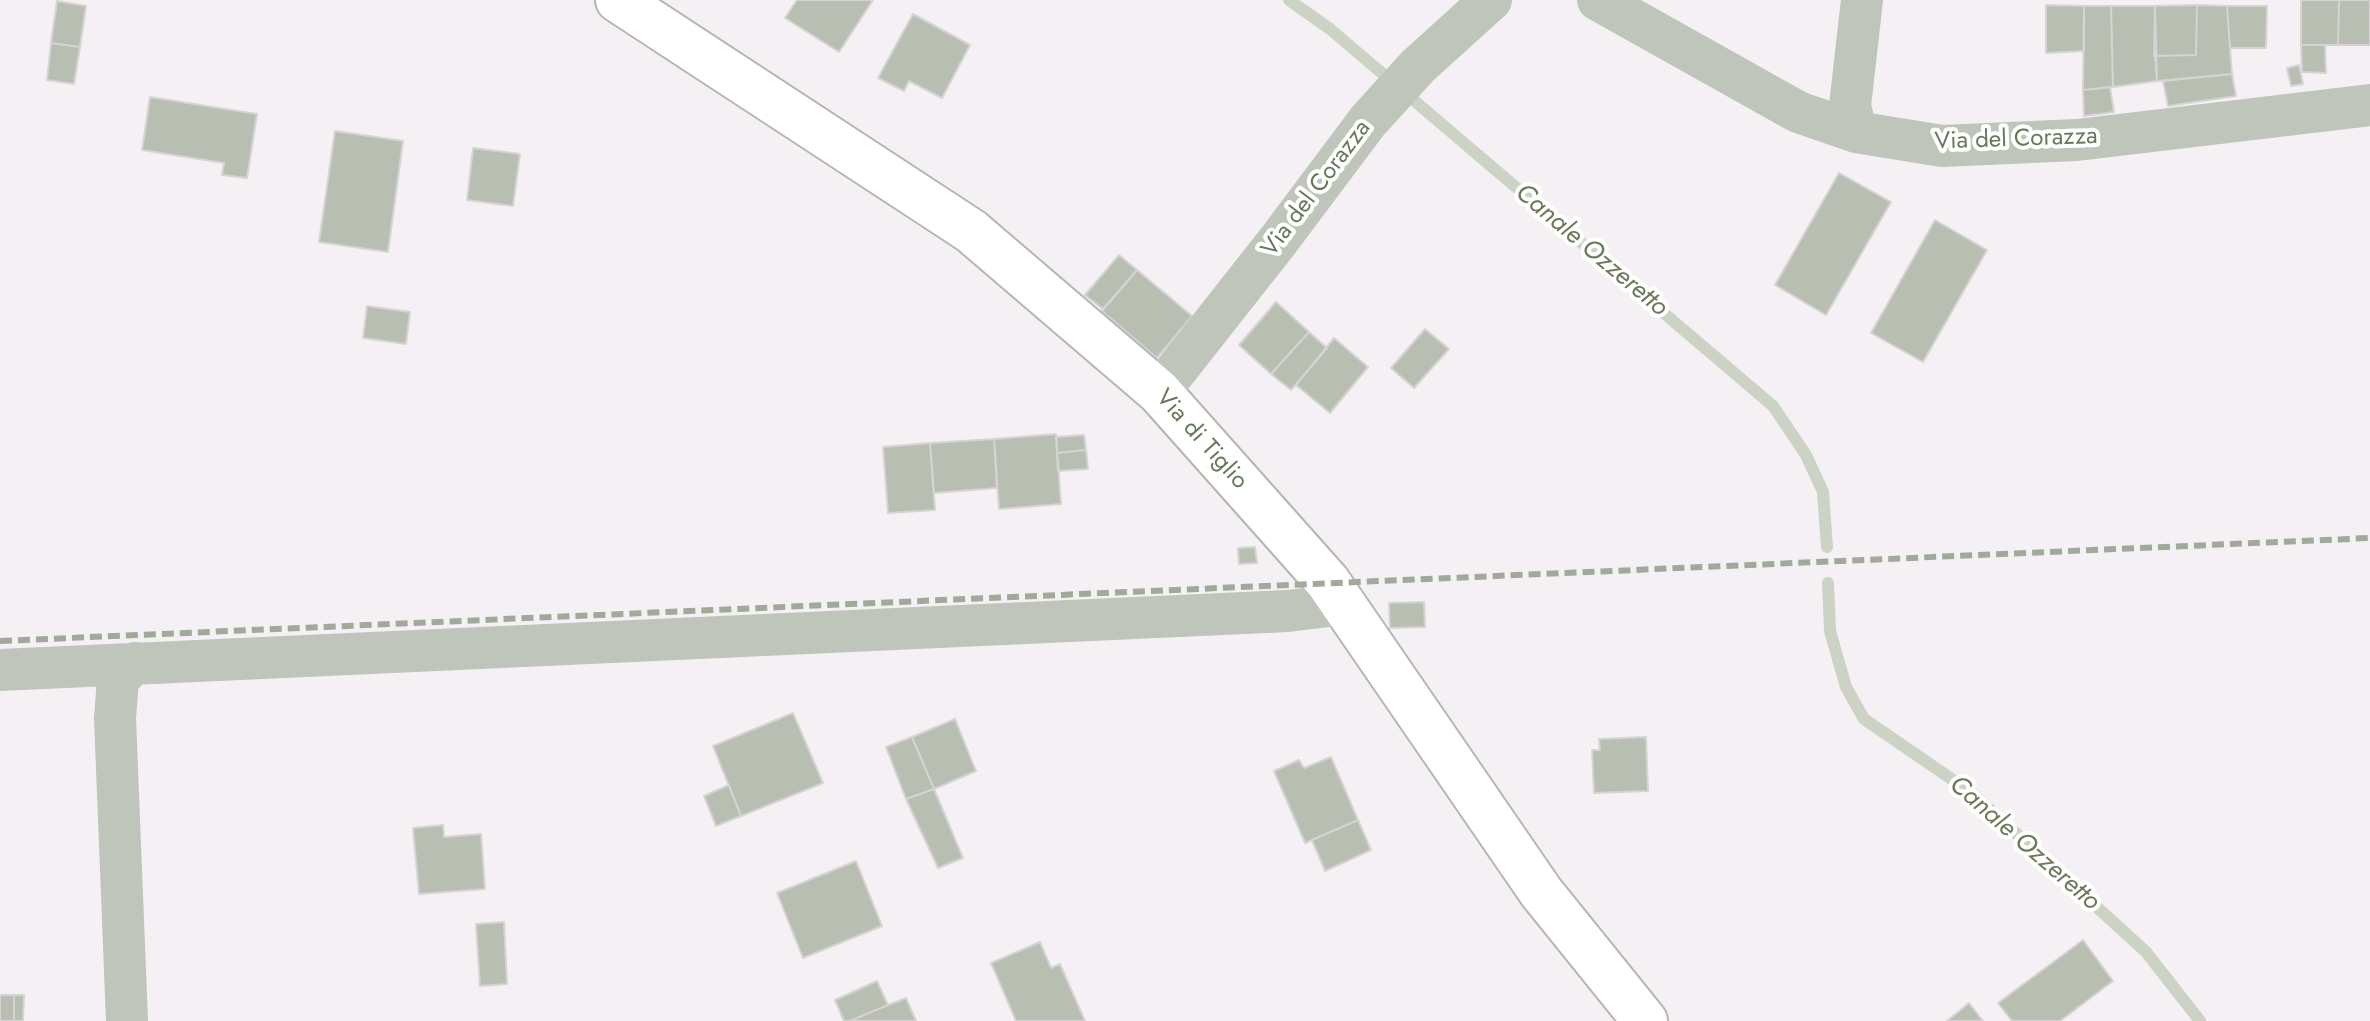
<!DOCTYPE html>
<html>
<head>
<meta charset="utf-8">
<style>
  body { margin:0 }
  canvas { display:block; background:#f5f0f4 }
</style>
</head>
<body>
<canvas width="2370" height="1021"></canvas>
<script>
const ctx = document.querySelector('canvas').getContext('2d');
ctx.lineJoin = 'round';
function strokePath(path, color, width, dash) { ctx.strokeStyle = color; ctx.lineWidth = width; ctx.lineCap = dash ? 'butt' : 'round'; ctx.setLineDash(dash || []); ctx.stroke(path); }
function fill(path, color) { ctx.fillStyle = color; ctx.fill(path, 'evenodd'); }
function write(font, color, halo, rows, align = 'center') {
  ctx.font = font + ' Jost,sans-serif'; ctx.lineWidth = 8; ctx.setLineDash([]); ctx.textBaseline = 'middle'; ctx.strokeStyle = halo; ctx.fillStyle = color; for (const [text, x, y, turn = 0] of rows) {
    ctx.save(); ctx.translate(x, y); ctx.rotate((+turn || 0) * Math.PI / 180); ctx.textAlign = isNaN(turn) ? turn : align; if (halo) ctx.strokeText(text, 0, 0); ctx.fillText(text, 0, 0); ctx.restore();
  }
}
const stream = new Path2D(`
  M1289 0 1330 29 1773 406 1806 455 1823 492 1827 547
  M1828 583 1830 631 1846 687 1864 719 1972 793 2146 952 2200 1021`);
const building = new Path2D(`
  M797 0H873L839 52 785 18Z
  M2301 0H2339L2338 45H2301Z
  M2339 0H2370V45H2338Z
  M57 1 86 6 80 47 51 43Z
  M2046 5 2084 6V51L2046 53Z
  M2197 5 2196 55 2154 56 2155 6Z
  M2197 5 2227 6 2232 74 2157 81 2155 56 2196 55Z
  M2084 6H2111L2113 87 2083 90Z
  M2111 6H2155L2157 81 2113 87Z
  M2227 6H2267L2266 48H2230Z
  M913 14 970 45 942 98 909 81 904 91 878 78Z
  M51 43 80 47 74 84 47 80Z
  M2301 45H2325L2326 73 2302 72Z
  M2299 65 2303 84 2291 86 2287 68Z
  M2232 74 2236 96 2168 106 2163 81Z
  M2110 87 2114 112 2084 116 2083 90Z
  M150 97 257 114 247 178 222 175 224 163 142 150Z
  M335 131 403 141 388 252 319 242Z
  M473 148 520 154 513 206 467 200Z
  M1839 173 1891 202 1826 315 1775 285Z
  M1935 220 1987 250 1923 362 1871 333Z
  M1119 255 1137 270 1103 309 1085 295Z
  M1137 270 1192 316 1157 358 1102 311Z
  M1276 302 1309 332 1271 374 1239 345Z
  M367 306 410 312 406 344 363 338Z
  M1425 329 1449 349 1414 388 1391 368Z
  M1309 332 1327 348 1291 390 1271 374Z
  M1334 338 1368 367 1330 413 1296 385Z
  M1056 434 1061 504 999 509 994 439Z
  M1084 435 1086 450 1057 453 1056 437Z
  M994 439 997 488 934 493 930 443Z
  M930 443 935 510 888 513 883 447Z
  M1086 450 1088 469 1058 471 1057 453Z
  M1255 547 1257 563 1239 564 1238 548Z
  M1424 602 1425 627 1390 628 1389 603Z
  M793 713 823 783 741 816 713 746Z
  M955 719 976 771 934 789 912 737Z
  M912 737 934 789 906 799 886 747Z
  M1646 737 1648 791 1594 793 1592 750H1600L1599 739Z
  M1331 757 1358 820 1305 843 1274 771 1299 760 1304 768Z
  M729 785 741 816 716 826 704 796Z
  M934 789 963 858 938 868 906 799Z
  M1358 820 1371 850 1325 871 1312 840Z
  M443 825 444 837 481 834 485 889 419 894 413 828Z
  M856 861 882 926 803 958 777 893Z
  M504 922 507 984 480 986 476 924Z
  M2083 940 2113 981 2060 1021H2012L1998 1003Z
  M1040 942 1051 968 1060 964 1085 1021H1016L991 963Z
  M877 981 888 1005 850 1021H844L835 1000Z
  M0 995H14V1021H0Z
  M14 995H24L23 1021H14Z
  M906 998 916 1021H850L888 1005Z
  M1969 1003 1983 1021H1947Z`);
const minor = new Path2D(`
  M1598 0 1798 112 1856 132 1942 146 2077 140 2370 105
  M1856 132 1850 106 1862 0
  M1159 392 1278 241 1368 121 1418 66 1491 0
  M0 670 1288 611 1345 604
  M127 1021 115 718 118 679 135 663`);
const major = new Path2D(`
  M618 0 971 231 1159 392 1328 582 1541 892 1645 1021`);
const rail = new Path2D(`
  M0 641 2370 538`);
const streetNames = [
  ["Via del Corazza",2016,140,-2],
  ["Via del Corazza",1317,189,-53],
  ["Via di Tiglio",1201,440,48]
];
const waterNames = [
  ["Canale Ozzeretto",1591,251,40],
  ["Canale Ozzeretto",2024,844,41]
];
strokePath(stream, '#ccd3c5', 12);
fill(building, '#b9beb3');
strokePath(building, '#d6d3d5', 2);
strokePath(major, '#b2b8ae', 48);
strokePath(minor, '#c0c5bc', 42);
strokePath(major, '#fff', 44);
strokePath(rail, '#a1a99b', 6, [12, 6]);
write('24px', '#66785a', '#fff', streetNames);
write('italic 26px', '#6c7959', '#fff', waterNames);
</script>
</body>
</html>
